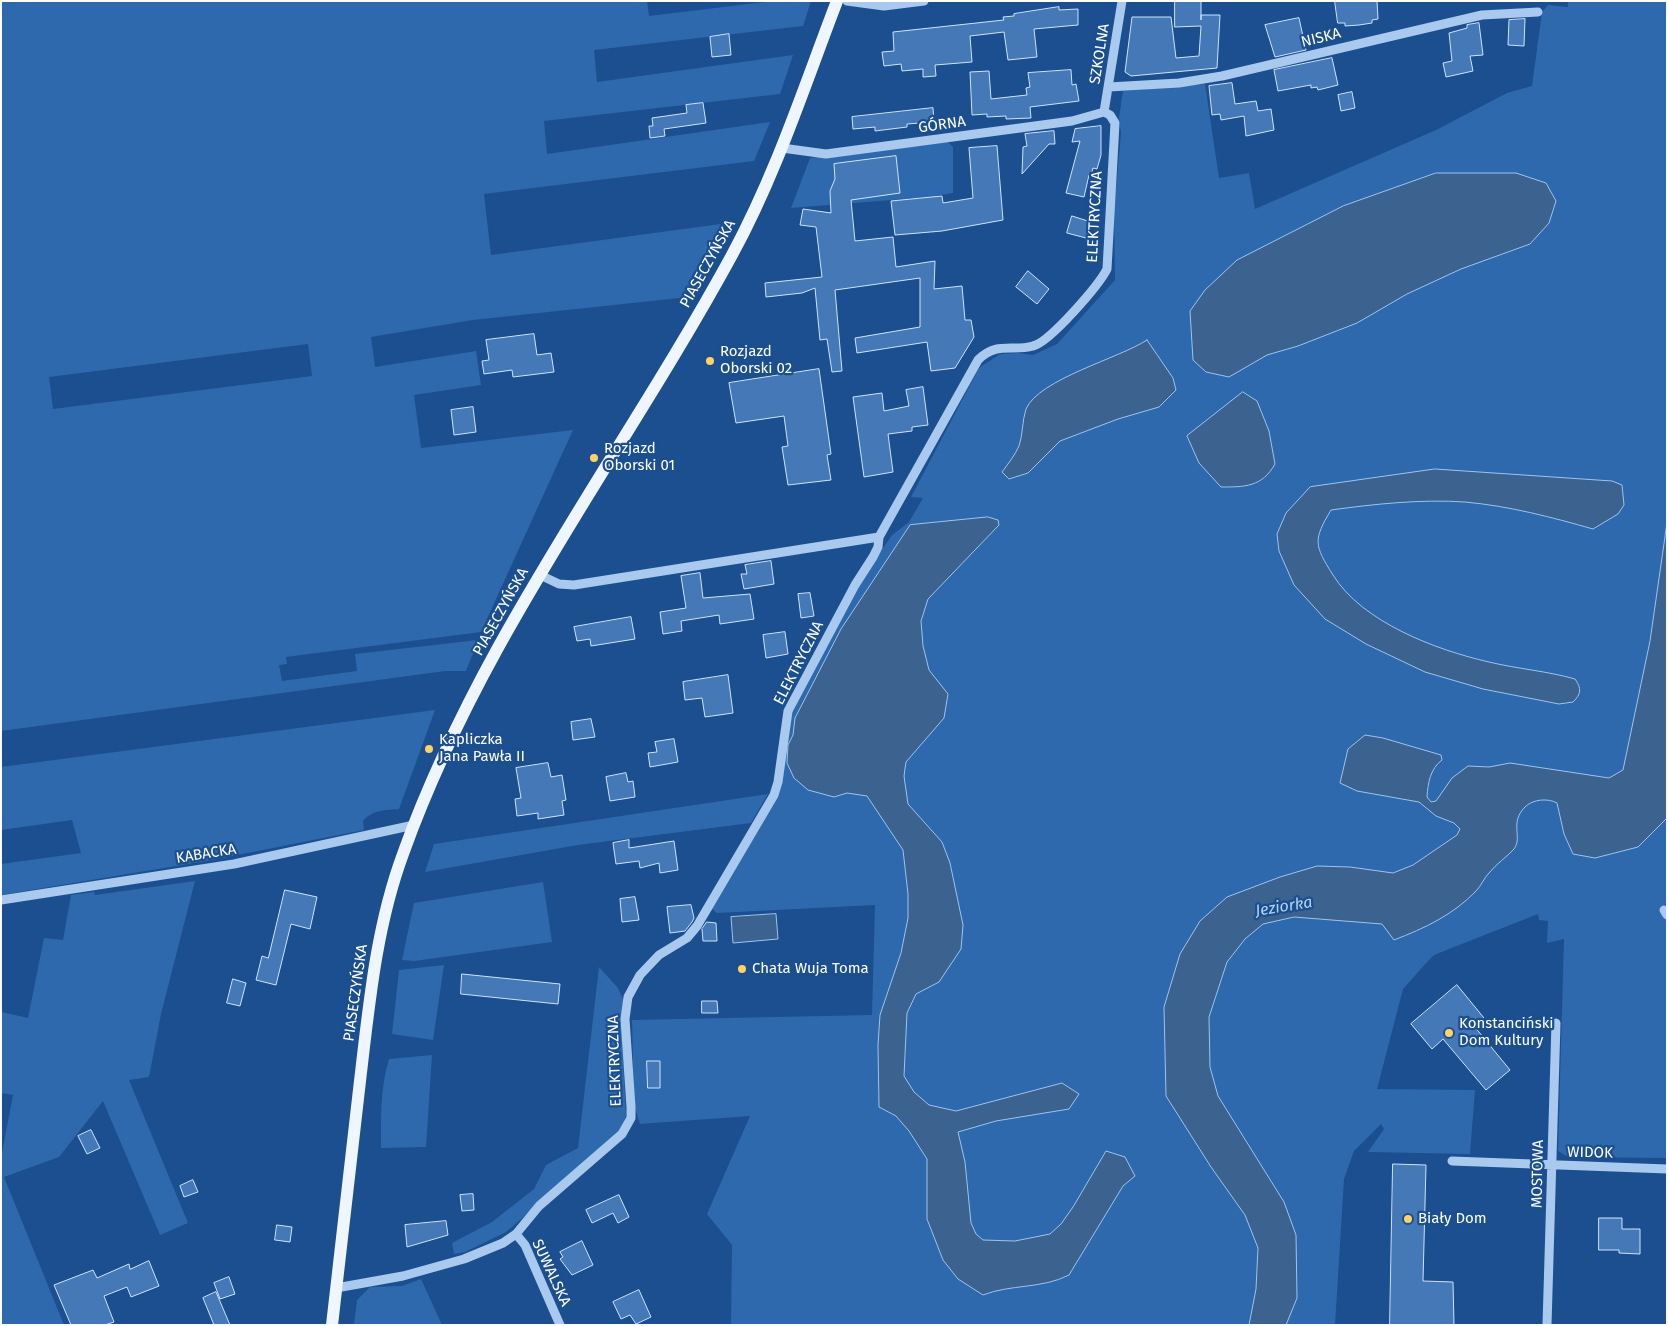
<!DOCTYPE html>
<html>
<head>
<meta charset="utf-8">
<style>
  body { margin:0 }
  #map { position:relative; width:1668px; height:1326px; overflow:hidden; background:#1b4f8f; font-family:"Fira Sans",sans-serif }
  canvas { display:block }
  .frame { position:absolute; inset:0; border:2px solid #fff; pointer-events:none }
</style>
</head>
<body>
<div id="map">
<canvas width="1668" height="1326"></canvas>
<div class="frame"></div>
</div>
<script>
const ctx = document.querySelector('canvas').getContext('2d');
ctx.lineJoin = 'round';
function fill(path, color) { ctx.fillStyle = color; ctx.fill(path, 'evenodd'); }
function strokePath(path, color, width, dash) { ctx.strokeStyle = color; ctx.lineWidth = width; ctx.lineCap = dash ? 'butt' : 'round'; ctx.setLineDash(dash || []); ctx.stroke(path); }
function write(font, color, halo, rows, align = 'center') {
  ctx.font = font + ' "Fira Sans",sans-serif'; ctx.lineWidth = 4.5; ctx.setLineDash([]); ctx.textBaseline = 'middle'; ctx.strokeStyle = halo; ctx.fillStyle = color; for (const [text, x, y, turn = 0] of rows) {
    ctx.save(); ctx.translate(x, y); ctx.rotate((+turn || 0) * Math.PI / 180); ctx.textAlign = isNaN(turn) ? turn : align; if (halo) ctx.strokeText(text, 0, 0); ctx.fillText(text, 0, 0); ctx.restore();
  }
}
const green = new Path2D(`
  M1 1H647L649 16 773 1H811L803 26 594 50 597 82 793 55 780 94 544 121 547 154 770 122 754 161 484 194 491 255 728 223 704 258 689 297 473 320 371 337 375 367 476 351 481 385 414 395 421 448 573 430 481 632 286 657 287 664 279 665 282 681 357 671 355 654 478 640 466 671H445L1 731ZM308 344 312 376 53 409 49 377Z
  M1568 1H1667V1158L1568 1157 1558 1151 1564 939 1547 943 1548 921 1539 920 1538 914 1434 955 1428 961 1403 989 1377 1089 1475 1090 1470 1154 1368 1152 1384 1129 1381 1124 1354 1151 1344 1179 1335 1325H731L732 1245 707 1214 750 1116 640 1124 634 1105 632 1020 872 1015 875 905 717 913 711 908 778 792 793 703 857 586 892 535 909 522 923 498 911 497 979 368 1000 354 1018 353 1033 355 1057 344 1115 280 1114 213 1121 133 1119 118 1123 91 1205 84 1219 178 1249 173 1255 209 1436 130 1507 93 1532 86 1542 12 1548 5 1568 7Z
  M947 141 953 147V193L929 197 791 208 810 158Z
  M435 710 399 809C386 810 372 810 363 821L364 830 212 860 1 895V864L81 853 72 820 1 830V767Z
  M768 794 751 823 578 845 425 872 434 844Z
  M195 881 161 1014 149 1077 129 1080 188 1223 160 1235 103 1101 59 1157 4 1177 64 1325H1V1158L13 1095 1 1093V1012L28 1018 44 938 63 940 71 895 94 892 95 895Z
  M543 882 552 942 414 961 402 960 414 903Z
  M444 965 433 1040 392 1034 399 970Z
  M599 967 618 988 624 1002 621 1018 626 1116 620 1131 602 1150 506 1232 465 1252 454 1254 452 1243 492 1222 534 1189 546 1165 578 1148Z
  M432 1055 426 1147 381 1148C381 1117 380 1089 389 1059Z
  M421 1279 442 1325H354L357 1300 370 1287 402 1286Z`);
const water = new Path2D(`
  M1436 173H1516L1546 183 1556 201 1549 223 1530 244 1461 269 1407 294 1357 323 1298 346 1267 355 1229 377 1206 372 1193 360 1190 311 1205 290 1237 260 1343 206Z
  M1147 340 1173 378 1176 390 1159 407 1118 419 1060 441 1028 473 1009 479 1002 472C1008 464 1015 455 1019 446 1023 435 1022 421 1026 409 1039 379 1120 358 1147 340Z
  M1243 392 1257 401 1269 431 1275 464C1262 487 1245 487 1221 487L1199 463 1187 436Z
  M1435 469 1612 481 1622 485 1624 505 1618 514 1593 529C1551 517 1509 506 1465 502 1421 499 1375 504 1331 510 1313 540 1314 545 1333 575 1362 622 1436 650 1489 662 1518 669 1547 671 1575 679 1582 689 1581 694 1573 702L1559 704 1483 689 1425 672 1366 644 1325 619 1294 585 1279 551 1277 534 1286 513 1310 487Z
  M988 517 998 520 999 525 928 599 921 621 923 646 929 670 948 694 944 718 906 762 904 776 908 804 942 842 950 863 963 925 961 949 939 982 916 994 907 1013 904 1076 914 1092 929 1105 956 1111 1062 1083 1079 1094 1069 1109 996 1121 958 1132 965 1162 971 1223 976 1234 983 1240 1015 1241 1050 1234 1061 1224 1073 1207 1106 1151 1125 1157 1135 1176 1123 1186 1069 1275C1042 1289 1011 1284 983 1295L958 1279 943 1260 927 1219V1159L909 1131 896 1116 879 1107 878 1045 880 1015 901 953 908 918V894L903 850 867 796 847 793 834 797 808 790 794 778 787 763 788 745 793 735 795 718 841 629 910 525Z
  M1667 523V818L1638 847 1595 858 1573 854 1564 834 1557 803C1548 798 1533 799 1525 807 1509 823 1523 837 1514 849 1507 857 1496 864 1489 873 1484 878 1481 886 1476 891 1453 915 1425 928 1394 940L1382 924 1294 917 1263 924 1245 939 1227 962 1209 1017 1210 1067 1218 1096 1284 1202 1296 1235 1297 1298 1286 1325H1249L1256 1289 1258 1248 1245 1215 1211 1167 1166 1096 1164 1007 1180 954 1200 921 1227 897 1280 877 1317 866 1350 867 1393 873 1413 865 1457 835 1460 829 1454 823 1436 816 1419 802 1357 791 1340 783 1348 749 1365 735 1383 738 1441 755 1442 760C1430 769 1428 783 1427 797L1431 802 1436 801 1452 778 1468 766 1489 767 1510 763 1609 778 1623 770 1650 641Z
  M776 914 778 939 733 943 731 917Z`);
const building = new Path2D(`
  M1175 1H1201V20V15H1220L1217 68 1131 76 1125 72 1132 17H1171L1176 58 1199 56 1201 26 1175 27Z
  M1335 1H1377L1378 19 1372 20V23L1359 25 1345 26V23H1338Z
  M1059 7V10L1078 9V25L1034 29 1037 57 1008 60 1004 32 970 36 972 62 935 65 936 76 923 77V69L902 71 901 64 884 66 882 52 894 51 893 32 1004 20 1003 17 1014 16V14Z
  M1299 18 1306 50 1275 57 1265 25Z
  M1525 19 1524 46 1508 45 1509 20Z
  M1479 23 1483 55 1470 56 1473 71 1446 77 1443 63 1452 61 1449 33 1467 28V25Z
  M729 34 731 55 712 57 710 37Z
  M1332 58 1338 85 1318 90 1317 87 1311 88V85L1278 91 1274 70Z
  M1071 70 1072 85 1076 84 1079 101 1030 107 1031 118 1006 119V116L987 117V114L972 115 970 72 989 71 991 99 1027 95 1026 88 1030 87 1028 73Z
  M1232 83 1235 104 1256 101 1258 111 1271 109 1274 130 1246 136 1244 116 1221 120 1220 114 1212 115 1209 86Z
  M1352 92 1355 108 1341 111 1338 95Z
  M703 103 706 123 664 129 665 136 650 138 649 126H653L652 118 687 113 686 105Z
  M933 108 934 122 907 124V127L875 131V127L853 129 852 117Z
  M1101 126V155L1097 169 1093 168 1091 176 1089 175 1084 197 1066 193 1080 141 1072 142 1075 129Z
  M1054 131 1055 144H1049L1022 174 1023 147 1027 146 1025 134Z
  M997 146 1003 220 942 231 895 235 891 201 942 196 943 203 973 198 969 148Z
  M896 156 900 193 851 200 855 241 893 237 896 267 935 261 934 289 962 286 965 320H971L974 337 955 368 931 371 927 342 857 353 855 338 920 327V278L835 290 842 371 832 372 827 339 820 340 815 288 802 293 766 297 765 283 822 277 816 227 800 225 803 209 831 213 830 191 835 179 834 164Z
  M1072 216 1091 222 1086 238 1067 233Z
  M1028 271 1049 289 1037 304 1016 287Z
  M534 334 537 355 551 353 554 372 513 377 512 370 484 374 482 361 489 360 486 340Z
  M819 369 831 454 827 455 831 480 788 485 782 447 788 446 784 416 736 423 729 383Z
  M923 387 928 425 912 427V431L888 434 893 472 864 477 853 397 882 393 884 411 909 406 906 390Z
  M473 407 476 432 454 435 451 410Z
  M771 561 774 584 744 589 741 574H747L745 565Z
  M700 573 703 598 750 594 754 619 720 624 719 615 681 621 682 631 663 634 660 612 686 608 681 576Z
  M810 593 814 616 801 618 798 594Z
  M631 617 635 639 591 646 590 639 577 641 574 627Z
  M785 632 788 654 766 658 763 635Z
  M728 675 733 713 705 717 702 698 685 700 683 682Z
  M591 719 595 737 573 740 571 722Z
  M674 739 678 762 650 767 648 753 657 752 655 742Z
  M548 763 551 777 562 775 566 800 562 801 564 815 538 819V813L517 816 515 799 521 798 516 768Z
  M626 773 628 782 633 781 635 797 610 801 606 777Z
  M629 840V848L674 841 678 870 660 873 659 863 640 868 639 861 616 864 613 843Z
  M285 890 317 897 310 929 291 924 276 985 256 980 262 956 268 958Z
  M635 897 639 920 622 922 620 899Z
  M691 905 694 918 692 922 685 931 670 933 667 907Z
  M707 922 716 923 717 941H703L702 929Z
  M462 974 560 984 558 1004 461 994Z
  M233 979 246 983 240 1006 227 1003Z
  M1457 985 1484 1018 1474 1026 1510 1070 1486 1090 1443 1039 1432 1049 1411 1024Z
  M702 1001H717L718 1013H702Z
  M647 1061H660V1088H648Z
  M91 1130 100 1148 87 1154 78 1136Z
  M1393 1164 1426 1165 1423 1281 1453 1282 1454 1325H1390Z
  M193 1180 198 1192 184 1197 180 1186Z
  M473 1194 474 1210 462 1211 460 1195Z
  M619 1195 629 1217 618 1223 613 1213 592 1223 586 1210Z
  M1599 1218H1622V1229H1640V1254L1619 1253V1250H1599Z
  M446 1221 448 1235 407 1247 405 1225Z
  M277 1225 292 1227 290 1242 275 1240Z
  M582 1241 593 1265 572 1275 560 1259 563 1257 560 1252Z
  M149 1261 159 1286 131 1297 127 1287 104 1296 114 1322 105 1325H71L54 1285 93 1270 97 1278 129 1264 130 1269Z
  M229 1277 235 1294 220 1299 214 1283Z
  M639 1290 651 1317 636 1324 630 1315 621 1319 613 1302Z
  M216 1292 230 1325H214L203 1298Z`);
const minor = new Path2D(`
  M847 1 884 6 924 1
  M1109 87 1179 83 1222 76 1482 15 1538 12
  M1104 112 1122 1
  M782 148 826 154 1072 121 1104 112
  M540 575 559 584 574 585 879 537
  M1 900 234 864 414 825
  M1664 910 1667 915
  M1452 1161 1667 1169
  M516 1234 525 1245 560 1325
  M336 1288 403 1276 464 1259 503 1243 516 1234 539 1206 622 1134 631 1118V1107L625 1019 628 997 640 975 659 955 687 938 697 926 774 795 778 782 788 711 855 585 873 557 878 547 879 537 978 360C997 341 1012 352 1033 346 1050 342 1099 285 1107 269L1115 123 1110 115 1104 112
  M1547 1325 1556 1023`);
const major = new Path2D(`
  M332 1325C341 1243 351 1162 360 1081 369 1005 376 927 403 854 480 638 623 455 732 255 776 174 804 87 837 1`);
const markers = [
  [710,361,5,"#ffd166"],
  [594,458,5,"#ffd166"],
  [429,749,5,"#ffd166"],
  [742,969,5,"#ffd166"],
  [1449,1033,5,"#ffd166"],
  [1408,1219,5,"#ffd166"]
];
const streetNames = [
  ["NISKA",1321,38,-14],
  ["SZKOLNA",1100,54,-81],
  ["GÓRNA",942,125,-8],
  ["ELEKTRYCZNA",1095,217,-87],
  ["PIASECZYŃSKA",708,264,-61],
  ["PIASECZYŃSKA",501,612,-61],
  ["ELEKTRYCZNA",799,663,-63],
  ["KABACKA",206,854,-9],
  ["PIASECZYŃSKA",356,993,-82],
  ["ELEKTRYCZNA",615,1061,-92],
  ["WIDOK",1590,1153,1],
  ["MOSTOWA",1538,1174,-89],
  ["SUWALSKA",551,1273,65]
];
const poiNames = [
  ["Rozjazd",720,352],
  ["Oborski 02",720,369],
  ["Rozjazd",604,449],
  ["Oborski 01",604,466],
  ["Kapliczka",439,740],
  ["Jana Pawła II",439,757],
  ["Chata Wuja Toma",752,969],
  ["Konstanciński",1459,1024],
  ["Dom Kultury",1459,1041],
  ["Biały Dom",1418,1219]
];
const waterNames = [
  ["Jeziorka",1284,907,-9]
];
fill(green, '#2e69ad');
fill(water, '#3c6290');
strokePath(water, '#9cc4f0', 1);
fill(building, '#4478b7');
strokePath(building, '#cfe3fa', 1);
strokePath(minor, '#a9c9ee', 9);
strokePath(major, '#f0f6ff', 12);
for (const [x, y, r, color] of markers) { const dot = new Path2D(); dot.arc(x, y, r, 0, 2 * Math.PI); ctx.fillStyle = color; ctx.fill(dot); strokePath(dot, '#1b4f8f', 2); }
write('15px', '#fff', '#1b4f8f', streetNames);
write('15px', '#fff', '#1b4f8f', poiNames, 'left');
write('italic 16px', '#b5d3f5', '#1b4f8f', waterNames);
</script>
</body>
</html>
